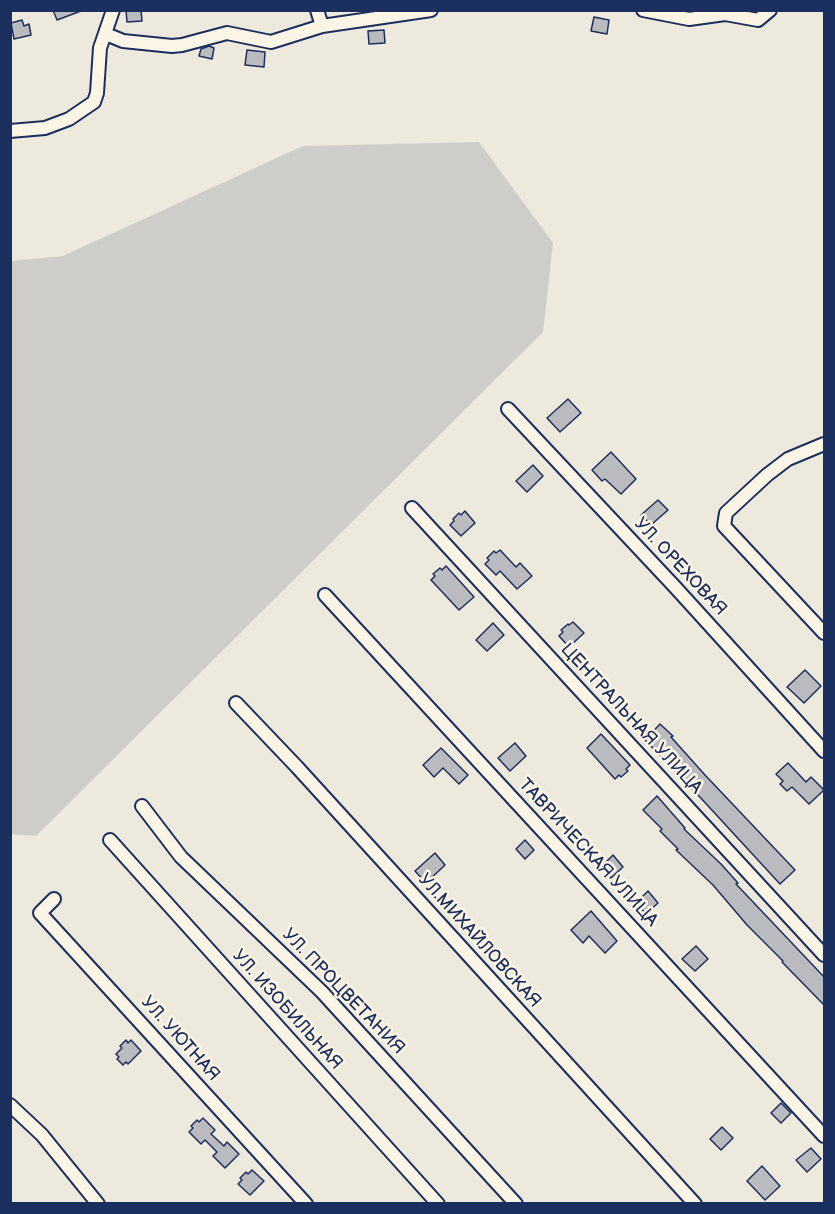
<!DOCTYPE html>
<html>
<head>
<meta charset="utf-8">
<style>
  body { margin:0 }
  #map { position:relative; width:835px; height:1214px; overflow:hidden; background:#eee9dd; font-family:"Balsamiq Sans",sans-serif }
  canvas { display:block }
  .frame { position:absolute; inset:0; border:12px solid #1b2f5e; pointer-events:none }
</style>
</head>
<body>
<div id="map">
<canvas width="835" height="1214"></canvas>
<div class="frame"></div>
</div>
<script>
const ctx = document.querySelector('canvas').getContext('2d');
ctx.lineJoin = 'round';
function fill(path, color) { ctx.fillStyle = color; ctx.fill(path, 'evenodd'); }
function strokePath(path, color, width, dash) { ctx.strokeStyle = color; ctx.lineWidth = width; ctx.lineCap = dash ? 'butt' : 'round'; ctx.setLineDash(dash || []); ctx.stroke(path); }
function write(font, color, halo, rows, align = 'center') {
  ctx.font = font + ' "Balsamiq Sans",sans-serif'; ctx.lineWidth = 5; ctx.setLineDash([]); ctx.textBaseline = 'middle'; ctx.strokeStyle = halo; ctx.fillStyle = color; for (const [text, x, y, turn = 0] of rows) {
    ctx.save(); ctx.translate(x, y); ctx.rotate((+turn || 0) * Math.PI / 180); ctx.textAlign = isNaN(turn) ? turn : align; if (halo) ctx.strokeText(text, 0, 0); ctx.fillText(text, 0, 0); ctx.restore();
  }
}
const green = new Path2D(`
  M479 142 553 243 543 332 36 836 11 834V261L63 256 303 146Z`);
const building = new Path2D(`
  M53 10H81V11L57 20Z
  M126 10H141L142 21 127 22Z
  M594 17 609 20 607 34 591 31Z
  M22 20 24 26 29 24 31 35 14 39 11 23Z
  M384 30 385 43 369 44 368 31Z
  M209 46 214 48 212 59 199 56 201 49Z
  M247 50 265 52 264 67 245 65Z
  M568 399 581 413 560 432 547 418Z
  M611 452 636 479 621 494 605 479 602 481 592 470Z
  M533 465 543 476 527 492 516 481Z
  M658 500 668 510 651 525 641 515Z
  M465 511 475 523 461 536 450 525 454 521 453 519 459 513 461 515Z
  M500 550 516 567 520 563 532 576 517 589 500 571 496 575 485 564 489 560 487 558 494 551 496 553Z
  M446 566 474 597 459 610 431 580 435 576 433 574 440 568 442 570Z
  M573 622 584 633 569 647 559 636 563 632 561 630 568 624 569 625Z
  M493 623 504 635 487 651 476 640Z
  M805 670 821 686 804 703 787 687Z
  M660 724 673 736 671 737 705 775 795 870 780 884 698 795 645 740Z
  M601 734 630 765 626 769 628 771 621 777 619 775 615 779 587 748Z
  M515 743 526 756 510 771 498 758Z
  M441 748 468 775 459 784 443 768 434 777 423 765Z
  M788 763 806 782 811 777 824 790 809 804 792 787 787 791 780 784 783 781 776 774Z
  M657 796 685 828 684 829 721 864 738 883 736 884 825 978V1006L782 962 783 961 747 925 713 885 676 850 678 849 660 831 662 829 643 810Z
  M525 840 534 850 525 859 516 849Z
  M435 853 445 865 426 883 415 871Z
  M613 855 623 867 611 878 601 867Z
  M648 891 658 903 646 914 636 903Z
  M591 911 617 941 605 953 589 936 583 943 571 930Z
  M696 946 708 959 695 971 682 959Z
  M126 1040 128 1043 131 1040 141 1051 128 1064 126 1062 123 1065 117 1059 119 1057 116 1054 122 1048 120 1046Z
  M781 1103 791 1113 781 1123 771 1113Z
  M203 1118 215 1130 211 1134 224 1146 227 1142 239 1154 225 1168 213 1156 217 1152 205 1140 201 1144 189 1132 193 1128 191 1126 197 1120 199 1122Z
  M722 1127 733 1138 721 1150 710 1139Z
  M811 1148 821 1159 807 1172 796 1160Z
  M762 1166 780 1186 765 1200 747 1181Z
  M252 1170 264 1181 250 1195 238 1184 242 1180 240 1178 246 1172 248 1174Z`);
const street = new Path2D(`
  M317 10 322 26
  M643 10 689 19 725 14 758 20 770 10
  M106 34 123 41 172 46 182 45 227 33 271 42 322 26 431 10
  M10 131 45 128 69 119 94 102 97 93 100 48 113 10
  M508 409 675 587 824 751
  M824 444 788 459 767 475 726 513 724 526 824 633
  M412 508 824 955
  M325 595 824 1136
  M236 703 297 767 695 1204
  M142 806 181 857 322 992 516 1204
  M110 840 438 1204
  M54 899 40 913 306 1204
  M10 1105 42 1135 98 1204`);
const streetNames = [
  ["УЛ. ОРЕХОВАЯ",680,567,47],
  ["ЦЕНТРАЛЬНАЯ УЛИЦА",631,719,47],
  ["ТАВРИЧЕСКАЯ УЛИЦА",588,853,47],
  ["УЛ.МИХАЙЛОВСКАЯ",479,941,48],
  ["УЛ. ПРОЦВЕТАНИЯ",343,992,46],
  ["УЛ. ИЗОБИЛЬНАЯ",287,1010,48],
  ["УЛ. УЮТНАЯ",180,1039,48]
];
fill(green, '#cfcdca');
fill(building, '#babbbe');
strokePath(building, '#1b2f5e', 1.5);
strokePath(street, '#1b2f5e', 16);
strokePath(street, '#fcf5e5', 12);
write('18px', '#1b2f5e', '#fcf5e5', streetNames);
</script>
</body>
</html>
